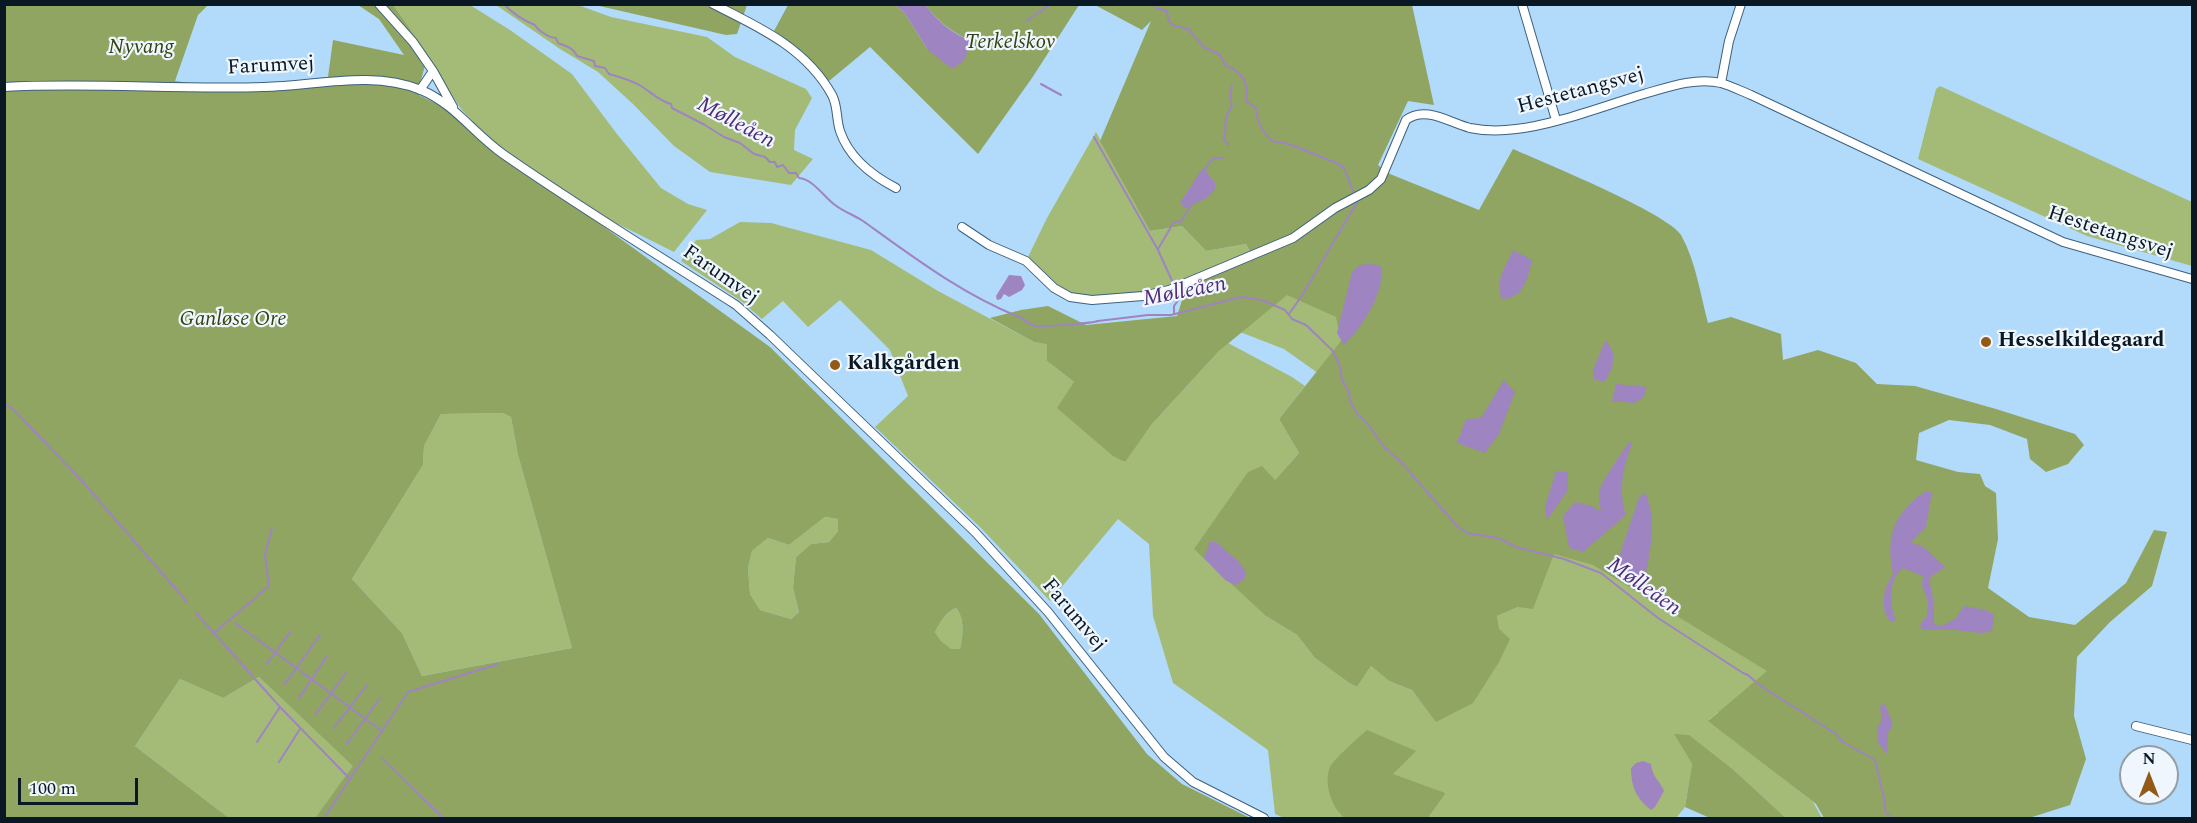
<!DOCTYPE html>
<html>
<head>
<meta charset="utf-8">
<style>
  body { margin:0 }
  #map { position:relative; width:2197px; height:823px; overflow:hidden; background:#b2dafb; font-family:Spectral,serif }
  canvas { display:block }
  .frame { position:absolute; inset:0; border:6px solid #091823; pointer-events:none }
  .north { position:absolute; left:2119px; top:745px; width:60px; height:60px; box-sizing:border-box; background:#eff6fd; border:2px solid #939da6; border-radius:50%; rotate:0deg; font-size:16px; font-weight:700; line-height:24px; text-align:center; color:#091823 }
  .north::after { content:''; display:block; margin:auto; width:21px; height:27px; background:#935917; clip-path:polygon(50% 0,100% 100%,50% 72%,0 100%) }
  .scale { position:absolute; left:18px; top:778px; width:120px; height:27px; box-sizing:border-box; border:3px solid #091823; border-top:0; padding-left:8px; font-size:18px; line-height:21px; white-space:nowrap; color:#091823; -webkit-text-stroke:4px #eff6fd; paint-order:stroke }
</style>
</head>
<body>
<div id="map">
<canvas width="2197" height="823"></canvas>
<div class="frame"></div>
<div class="north">N</div>
<div class="scale">100 m</div>
</div>
<script>
const ctx = document.querySelector('canvas').getContext('2d');
ctx.lineJoin = 'round';
function fill(path, color) { ctx.fillStyle = color; ctx.fill(path, 'evenodd'); }
function strokePath(path, color, width, dash) { ctx.strokeStyle = color; ctx.lineWidth = width; ctx.lineCap = dash ? 'butt' : 'round'; ctx.setLineDash(dash || []); ctx.stroke(path); }
function write(font, color, halo, rows, align = 'center') {
  ctx.font = font + ' Spectral,serif'; ctx.lineWidth = 4.5; ctx.setLineDash([]); ctx.textBaseline = 'middle'; ctx.strokeStyle = halo; ctx.fillStyle = color; for (const [text, x, y, turn = 0] of rows) {
    ctx.save(); ctx.translate(x, y); ctx.rotate((+turn || 0) * Math.PI / 180); ctx.textAlign = isNaN(turn) ? turn : align; if (halo) ctx.strokeText(text, 0, 0); ctx.fillText(text, 0, 0); ctx.restore();
  }
}
const green = new Path2D(`
  M393 5H470L510 30 572 74 617 134 661 188 688 204 707 210 674 252 612 221 520 161 488 137 461 109Z
  M496 5H578L611 17 707 37 735 57 806 89 812 98 795 130 794 150 813 159 791 185 710 172 674 146 633 104 598 72 560 49Z
  M1940 86 2192 202V266L2087 236 1918 159 1936 89Z
  M1096 132 1150 231 1182 226 1206 251 1246 244 1250 253 1163 288 1138 294 1085 297 1072 294 1059 288 1031 262 1028 257 1047 218Z
  M1356 189 1945 493 1726 717 1718 712 1709 720 1813 802 1822 818H1786L1736 772 1675 735 1692 764 1685 807 1676 818H1428L1446 793 1392 774 1415 751 1339 813 1344 818H1284L1275 814 1268 750 1173 683 1153 616 1149 544 1118 519 1050 601 981 528 875 427 908 396 890 350 840 300 808 327 783 301 762 319 741 301 681 261 696 240 710 239 740 222 771 223 871 250 938 291 1034 342 1047 343V361L1074 382 1124 462 1152 424 1219 351 1228 343 1292 377 1305 386 1279 419 1299 453 1275 480 1266 616 1297 635 1315 658 1349 683 1357 687 1371 666 1389 681 1412 690 1436 721 1498 629 1497 616 1518 607 1322 376 1284 349 1196 315Z
  M503 413 511 417 518 455 572 648 422 676 402 633 352 579 423 465 424 446 441 414Z
  M825 517 838 519V531L829 542 811 544 796 557 793 588 799 612 791 619 760 610 750 594 748 568 752 551 768 538 789 545Z
  M956 608C965 618 963 636 960 649L951 650 941 641 935 632C940 623 945 612 956 608Z
  M259 677 354 766 315 818H229L135 746 180 679 223 698Z`);
const forest = new Path2D(`
  M5 4 208 5 198 15 175 81C226 89 278 83 328 77L333 40 404 55 379 19 358 5H393L428 55 417 94 445 108 491 150 582 211 770 347 1039 614 1147 754 1182 784 1250 818H315L353 766 259 677 223 698 180 679 135 746 229 818H5ZM503 413 511 417 518 455 572 648 422 676 402 633 352 579 423 465 424 446 441 414ZM825 517 838 519V531L829 542 811 544 796 557 793 588 799 612 791 619 760 610 750 594 748 568 752 551 768 538 789 545ZM956 608C965 618 963 636 960 649H951L941 641 935 632C940 623 945 612 956 608Z
  M595 5H747L737 34 726 35Z
  M788 5H895L904 12 928 50 972 41C952 33 938 21 925 5H1079L1032 78 978 154 870 47 829 81 804 53 774 31Z
  M1095 5H1412L1434 105 1408 101 1378 165 1390 174 1479 210 1513 149C1543 162 1669 214 1681 235 1696 262 1700 293 1708 323L1731 317 1781 334 1783 360 1818 350 1856 363 1877 384 1915 386 1996 409 2075 434 2084 445 2068 464 2046 472 2030 459 2027 439 1990 425 1949 420 1919 433 1916 460 1958 472 1980 474 1985 486 1996 493 1998 539 1988 588 2029 617 2075 625 2126 583 2154 530 2167 532 2152 586 2110 622 2077 657 2074 716 2086 759 2070 805 2029 818H1824L1816 804 1708 721 1767 671 1593 565 1554 554 1533 609 1518 607 1497 616 1499 629 1510 639 1499 662 1473 703 1436 722 1412 690 1389 681 1371 666 1357 687 1349 683 1315 658 1297 635 1266 616 1194 549 1248 472 1262 466 1275 480 1299 453 1279 419 1341 341 1336 317 1287 295 1219 351 1152 424 1125 462 1113 456 1057 408 1074 382 1047 361V344L1034 342 990 318 1021 310 1048 306 1086 325 1177 316 1186 288 1232 268 1252 256 1246 244 1206 251 1182 226 1150 231 1100 141 1151 21 1142 30Z
  M1367 730 1416 751 1393 774 1446 793 1428 818H1344C1332 807 1323 783 1330 767 1334 759 1359 737 1367 730Z
  M1674 734 1689 735 1736 772 1786 818H1710L1685 807 1692 764Z`);
const water = new Path2D(`
  M895 5H925C938 21 952 34 972 41L964 60 953 69 950 67 928 50 904 12Z
  M1202 169 1205 170 1215 183V189L1207 198 1185 208 1180 203Z
  M1513 250 1532 260C1528 277 1524 299 1502 299 1494 280 1506 267 1513 250Z
  M1371 264 1381 266C1386 291 1362 328 1344 345L1337 333 1352 272 1360 265Z
  M1009 275 1021 276 1025 285 1022 290 1009 297 1004 294 1001 299 997 300 996 296Z
  M1605 341C1619 351 1613 371 1604 382L1594 379 1593 370Z
  M1504 380 1515 392 1499 434 1485 453 1457 443 1466 419 1481 418Z
  M1616 384 1647 387 1643 398 1634 403 1612 401Z
  M1630 441 1632 444C1623 467 1618 491 1626 515L1583 552 1569 548 1563 516 1575 502 1592 506 1601 512C1600 506 1598 498 1599 492 1600 484 1624 449 1630 441Z
  M1556 471 1568 472V490L1547 520 1545 507Z
  M1645 492C1658 519 1650 554 1644 582L1615 568 1639 498Z
  M1924 492H1932L1926 527 1911 542 1925 548 1945 567 1929 578 1934 604V624L1942 626 1956 618 1964 606 1986 610 1994 615 1992 631 1981 633 1954 630H1922L1920 624 1927 616 1928 601 1922 585 1923 576 1903 568C1888 579 1889 605 1896 620L1892 622C1879 614 1883 586 1893 575 1886 535 1892 517 1924 492Z
  M1210 542H1216L1239 562 1246 572 1244 580 1235 585 1225 580 1204 558Z
  M1885 704 1893 725 1888 733 1887 754 1877 741 1878 727 1882 720 1880 706Z
  M1643 761 1651 764C1653 779 1660 780 1664 791L1655 807 1651 810C1636 799 1631 786 1631 768L1636 763Z`);
const stream = new Path2D(`
  M504 4C512 13 525 21 535 25 538 31 550 38 556 38L558 43C566 46 574 48 577 56L594 61 595 66 605 68 609 74C620 77 631 80 641 86 651 92 659 101 671 104L672 108 705 125 724 137 740 143 754 154 765 157 770 162H775L777 167 783 165 789 173H796L799 178C813 179 824 197 835 205 844 212 854 215 863 221 913 257 962 294 1019 317 1025 319 1029 325 1035 326 1042 327 1094 323 1098 321L1148 315H1171L1241 297 1262 300 1285 310 1292 319 1306 325 1332 350 1339 363 1342 380 1349 392 1350 402 1359 416 1368 424 1385 448 1400 461 1458 527 1467 533 1498 538 1516 547 1564 559 1601 573 1658 618 1743 673 1748 675 1758 684 1836 734 1843 742 1875 760 1885 802V812L1893 818
  M1155 4 1157 8 1167 11 1168 19 1172 25 1188 29 1204 47 1220 55 1226 66C1242 71 1249 83 1246 101L1256 108C1256 123 1263 131 1272 141L1289 144 1339 164 1345 170 1354 194
  M1026 21 1051 4
  M1041 84 1061 95
  M1094 137 1158 250 1174 285
  M1229 145 1223 139 1225 135 1226 117 1232 105 1230 96 1232 85
  M1203 172 1213 158H1223
  M1158 249 1174 222H1180L1191 206
  M1174 314V306L1179 299 1177 293
  M1289 314 1303 294 1357 202
  M4 403 14 410 82 481 187 602
  M196 613 280 707 350 779
  M235 623 382 731
  M214 633 269 586 265 555 272 528
  M266 665 291 631
  M284 685 320 635
  M299 698 327 656
  M315 715 346 673
  M334 728 367 685
  M257 742 280 707
  M346 745 380 698
  M382 758 443 818
  M279 762 300 729
  M324 818 408 692 498 664`);
const minor = new Path2D(`
  M379 4 413 42 433 71 420 90
  M713 4C759 27 806 48 832 95 838 106 836 119 840 131 849 158 871 175 896 188
  M1522 4 1556 120
  M433 71 453 107
  M1721 83 1729 41 1741 4
  M4 87C91 82 177 90 264 87 316 86 371 70 421 90 455 104 474 134 503 154 579 207 658 255 736 305L770 335 975 532 1048 612 1164 757 1193 782 1264 818
  M962 227 989 245 1026 261 1054 288 1070 297 1092 300 1143 296 1169 290 1293 238 1335 208 1369 190 1381 179 1406 120C1425 105 1450 123 1470 128 1485 131 1501 131 1516 129 1555 125 1606 105 1644 94 1668 87 1696 77 1721 83 1731 86 1741 91 1751 95L2063 242 2192 279
  M2136 726 2192 740`);
const markers = [
  [1986,342,6,"#935917"],
  [835,365,6,"#935917"]
];
const parkNames = [
  ["Terkelskov",1010,44],
  ["Nyvang",141,49],
  ["Ganløse Ore",233,321]
];
const streetNames = [
  ["Farumvej",271,67,-3],
  ["Hestetangsvej",1581,92,-15],
  ["Hestetangsvej",2110,234,18],
  ["Farumvej",720,276,35],
  ["Farumvej",1073,616,50]
];
const poiNames = [
  ["Hesselkildegaard",1998,342],
  ["Kalkgården",847,365]
];
const waterNames = [
  ["Mølleåen",735,124,28],
  ["Mølleåen",1185,293,-11],
  ["Mølleåen",1643,588,35]
];
fill(green, '#a4bb77');
fill(forest, '#8fa561');
fill(water, '#9f84c2');
strokePath(stream, '#9f84c2', 2);
strokePath(minor, '#3d617d', 10);
strokePath(minor, '#fff', 8);
for (const [x, y, r, color] of markers) { const dot = new Path2D(); dot.arc(x, y, r, 0, 2 * Math.PI); ctx.fillStyle = color; ctx.fill(dot); strokePath(dot, '#eff6fd', 2); }
write('italic 21px', '#34420f', '#eff6fd', parkNames);
write('21px', '#091823', '#eff6fd', streetNames);
write('bold 21px', '#091823', '#eff6fd', poiNames, 'left');
write('italic 22px', '#502b76', '#eff6fd', waterNames);
</script>
</body>
</html>
